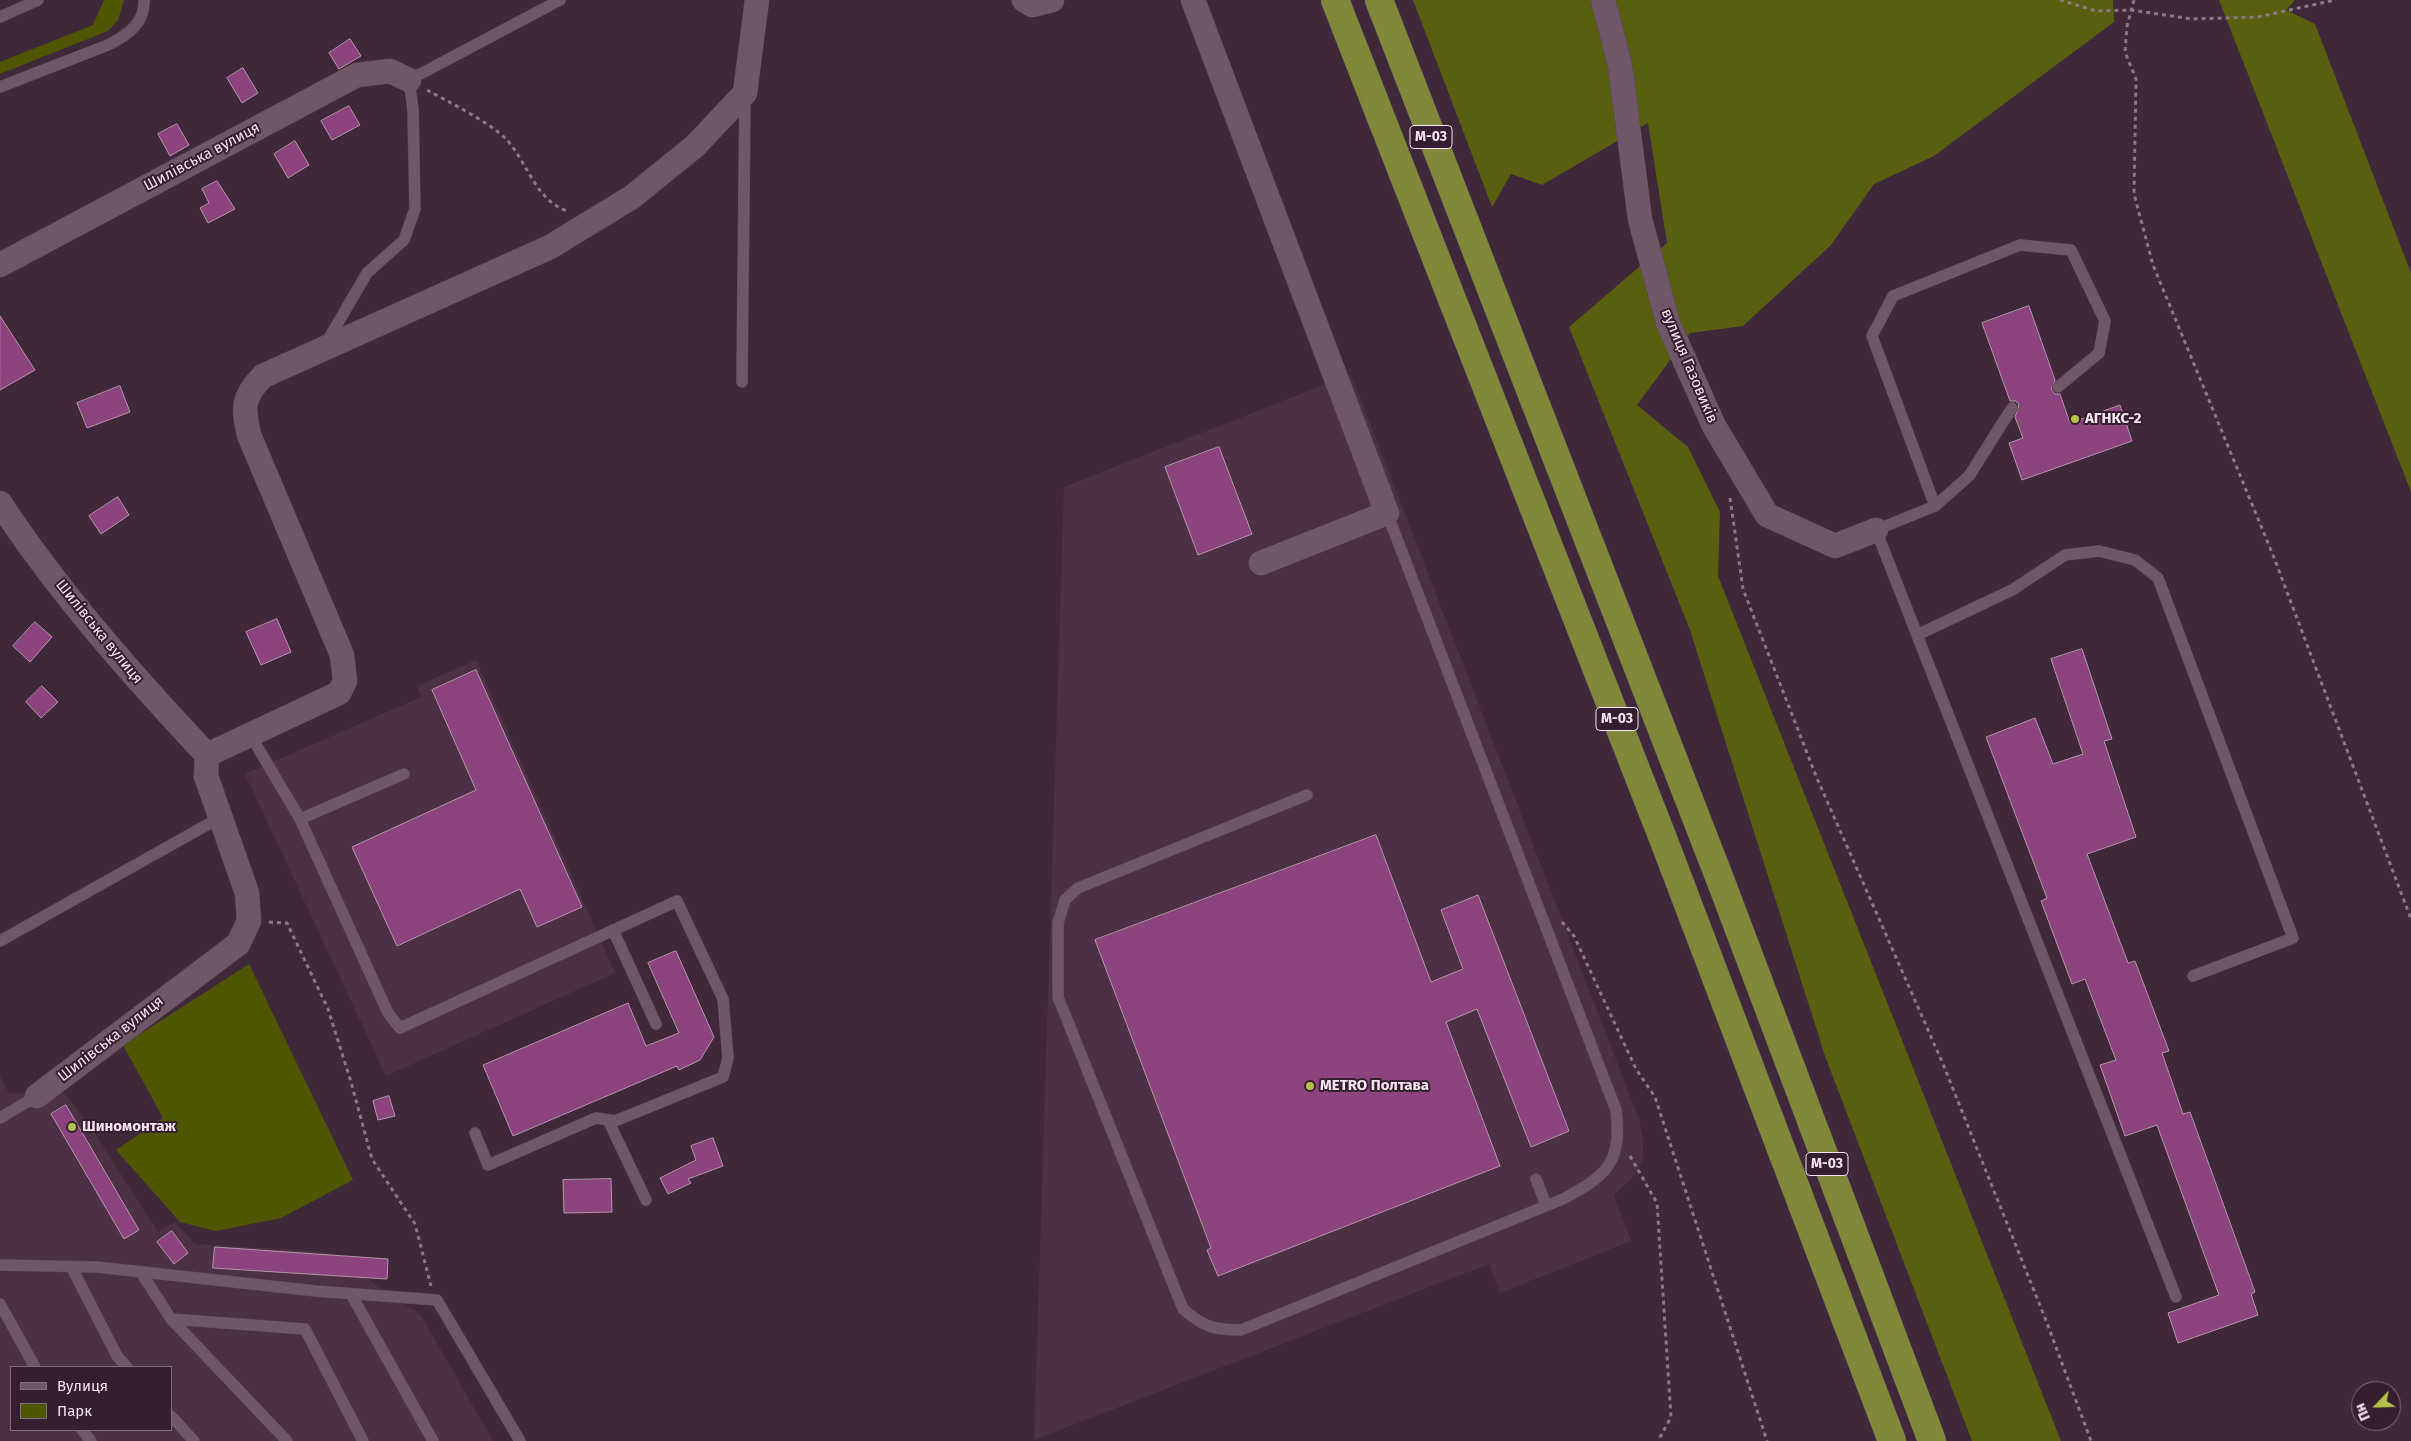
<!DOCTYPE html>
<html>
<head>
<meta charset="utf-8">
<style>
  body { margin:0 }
  #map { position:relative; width:2411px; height:1441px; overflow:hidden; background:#3f2839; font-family:"Fira Sans",sans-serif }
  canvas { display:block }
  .legend { position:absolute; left:10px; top:1366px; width:162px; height:65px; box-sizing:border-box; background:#351e2f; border:1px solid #826e7c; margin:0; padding:6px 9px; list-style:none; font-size:15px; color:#f5e5f0 }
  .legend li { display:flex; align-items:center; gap:10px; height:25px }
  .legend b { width:25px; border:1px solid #826e7c }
  .north { position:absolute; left:2351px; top:1381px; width:50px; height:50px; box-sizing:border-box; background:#351e2f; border:1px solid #826e7c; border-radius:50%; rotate:246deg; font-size:14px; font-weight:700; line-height:20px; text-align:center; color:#f5e5f0 }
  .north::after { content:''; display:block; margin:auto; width:18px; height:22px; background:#b4c24a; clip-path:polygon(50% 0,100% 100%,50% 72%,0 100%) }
</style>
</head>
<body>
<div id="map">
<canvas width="2411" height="1441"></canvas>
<ul class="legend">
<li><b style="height:6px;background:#705669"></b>Вулиця</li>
<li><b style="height:14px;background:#4e5600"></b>Парк</li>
</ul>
<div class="north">Пн</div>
</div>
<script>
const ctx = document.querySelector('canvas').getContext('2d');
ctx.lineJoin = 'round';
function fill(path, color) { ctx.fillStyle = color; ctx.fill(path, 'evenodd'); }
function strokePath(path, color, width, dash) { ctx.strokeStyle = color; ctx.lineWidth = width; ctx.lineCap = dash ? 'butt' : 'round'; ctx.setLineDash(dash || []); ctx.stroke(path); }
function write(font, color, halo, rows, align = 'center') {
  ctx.font = font + ' "Fira Sans",sans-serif'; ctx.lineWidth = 4; ctx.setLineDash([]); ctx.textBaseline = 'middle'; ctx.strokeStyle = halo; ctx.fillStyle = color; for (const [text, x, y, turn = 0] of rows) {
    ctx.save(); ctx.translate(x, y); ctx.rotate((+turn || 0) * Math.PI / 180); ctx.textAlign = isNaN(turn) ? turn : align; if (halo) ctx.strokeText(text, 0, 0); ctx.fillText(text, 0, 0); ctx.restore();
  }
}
const built = new Path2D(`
  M1351 374 1639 1119 1643 1139V1156L1638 1172 1614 1195 1631 1241 1500 1293 1489 1264 1034 1440 1064 487Z
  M476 660 615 973 386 1076 245 774 421 697 417 686Z
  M0 1076 9 1093 65 1094 94 1132 158 1232 175 1222 195 1244 326 1252 421 1315 493 1441H0ZM11 1367H171V1430H11Z`);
const green = new Path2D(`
  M104 0H124L118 20 108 31 0 74V62L93 25Z
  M249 964 353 1180 281 1218 216 1231 180 1222 116 1150 163 1118 123 1045Z`);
const forest = new Path2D(`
  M1413 0H2113L2114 22 1934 156 1874 184 1831 245 1743 326 1690 333 1637 405 1688 447 1720 512 1718 576 2061 1441H1972L1825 1056 1690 630 1569 327 1667 243 1648 123 1542 185 1511 174 1492 207Z
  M2219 0H2295L2286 10 2315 24 2411 273V492Z`);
const building = new Path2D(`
  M350 39 361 56 339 69 329 53Z
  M243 68 258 93 242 103 227 78Z
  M349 106 360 125 332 140 321 121Z
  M177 124 189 145 170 156 158 134Z
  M295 141 309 165 288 178 274 154Z
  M217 181 235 209 208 223 200 208 209 203 202 189Z
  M2029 306 2055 380 2051 389 2055 394H2060L2070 423 2120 405 2132 441 2022 480 2009 443 2023 438 2015 417 2019 405 2016 401H2010L1982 323Z
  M0 316 35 370 0 390Z
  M120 386 130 412 87 428 77 403Z
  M1219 447 1252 534 1198 555 1165 467Z
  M118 497 129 515 101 534 89 516Z
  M277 619 291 652 261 665 246 632Z
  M35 622 52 637 30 662 13 646Z
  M2082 649 2112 739 2104 741 2136 837 2087 854 2128 963 2135 961 2169 1051 2162 1053 2183 1114 2190 1112 2255 1292 2251 1294 2258 1315 2178 1343 2168 1313 2219 1295 2157 1125 2125 1136 2100 1065 2116 1060 2085 979 2072 984 2041 901 2047 898 1986 737 2035 718 2053 764 2083 754 2051 659Z
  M476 670 582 907 537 927 520 889 397 946 352 847 476 790 432 690Z
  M42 686 58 702 41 718 26 702Z
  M1376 835 1431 982 1463 969 1441 910 1478 895 1569 1131 1531 1147 1477 1009 1446 1022 1500 1166 1218 1276 1207 1250 1211 1248 1095 940Z
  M676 951 714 1037 700 1060 679 1070 677 1066 513 1136 483 1065 628 1003 646 1046 679 1033 648 963Z
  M389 1096 395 1116 378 1120 373 1101Z
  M66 1105 139 1230 124 1239 51 1114Z
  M713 1138 723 1166 688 1179 691 1183 668 1194 660 1178 696 1160 691 1146Z
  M611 1179 612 1212 564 1213 563 1180Z
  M172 1231 188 1253 174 1264 157 1242Z
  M215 1247 388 1259 387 1279 213 1268Z`);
const path = new Path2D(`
  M2060 0 2096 11 2131 10 2192 19 2258 17 2335 0
  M2134 0 2127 26 2125 52 2136 79 2134 194 2153 265 2273 555 2411 919
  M427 90C449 102 489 122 506 139 527 161 535 200 567 211
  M1730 498 1743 589 1816 776 1943 1064 2047 1323 2091 1441
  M269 922 287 923 328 1009 351 1082 372 1159 415 1224 431 1286
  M1562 922 1574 936 1636 1069 1655 1097 1767 1441
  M1630 1156 1657 1203 1671 1417 1658 1441`);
const lane = new Path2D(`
  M0 17 38 0
  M0 87 108 45C127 35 145 24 144 0
  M325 345 367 273 404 240 415 209 413 110 409 80 560 0
  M742 382 745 95
  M2012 408 1969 476 1935 506 1876 530 2176 1297
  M1935 506 1872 336 1893 296 2020 245 2071 250 2105 321 2099 353 2058 387
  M1917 635 2012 590 2065 555 2099 551 2135 560 2158 578 2293 938 2193 976
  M251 736 300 819 404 774
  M1307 795 1078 888 1065 900 1058 923V997L1183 1309C1204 1327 1214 1330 1241 1330L1563 1199C1608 1175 1622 1162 1616 1110L1387 513
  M300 819 388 1013 400 1028 677 901 723 999 728 1058 723 1077 615 1121 596 1118 488 1165 475 1133
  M613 930 656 1024
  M0 941 221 817
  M0 1118 37 1096
  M608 1120 646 1200
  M1536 1179 1546 1205
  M0 1265 97 1267 316 1291 437 1300 520 1441
  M71 1266 117 1356 127 1367
  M141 1272 171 1319 287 1441
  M351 1294 433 1441
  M0 1304 35 1367
  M171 1319 305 1329 363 1441
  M171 1416 194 1441
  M82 1430 91 1441`);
const street = new Path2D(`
  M1024 0 1032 5 1052 0
  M1193 0 1387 513 1261 563
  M1603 0 1620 65 1640 219 1668 323 1714 426 1767 515 1835 546 1876 530
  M0 265 357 75 390 71 409 80
  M0 503C60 594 133 676 207 755
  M37 1096 238 944 249 921 247 893 206 776 207 755 339 693 345 681 342 655 249 435C243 408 242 397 263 376L550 247 632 197 695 146 745 93 757 0`);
const highway = new Path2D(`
  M1335 0 1664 841 1892 1441
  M1379 0 1723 887 1932 1441`);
const markers = [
  [2075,419,5,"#b4c24a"],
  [1310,1086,5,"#b4c24a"],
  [72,1127,5,"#b4c24a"]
];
const shields = [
  [1431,137,42],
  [1617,719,42],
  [1827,1164,42]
];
const shieldNames = [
  ["М-03",1431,137],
  ["М-03",1617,719],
  ["М-03",1827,1164]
];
const streetNames = [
  ["Шилівська вулиця",202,157,-28],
  ["вулиця Газовиків",1689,366,67],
  ["Шилівська вулиця",99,632,51],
  ["Шилівська вулиця",111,1039,-38]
];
const poiNames = [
  ["АГНКС-2",2085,419],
  ["METRO Полтава",1320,1086],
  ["Шиномонтаж",82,1127]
];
fill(built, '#4c3045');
fill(green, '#4e5600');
fill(forest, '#586010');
fill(building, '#8d447e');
strokePath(building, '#b397ab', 1);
strokePath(lane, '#5b4756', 12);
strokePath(street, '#5b4756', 25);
strokePath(highway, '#5b4756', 29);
strokePath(path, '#8c7886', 3, [4, 4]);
strokePath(lane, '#705669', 11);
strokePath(street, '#705669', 24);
strokePath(highway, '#7f8939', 28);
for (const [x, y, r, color] of markers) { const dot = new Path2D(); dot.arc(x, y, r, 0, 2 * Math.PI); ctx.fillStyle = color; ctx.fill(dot); strokePath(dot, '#351e2f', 2); }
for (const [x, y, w] of shields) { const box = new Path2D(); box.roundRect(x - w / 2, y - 11.5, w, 23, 4); ctx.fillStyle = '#351e2f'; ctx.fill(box); strokePath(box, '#f5e5f0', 1); }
write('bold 14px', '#f5e5f0', null, shieldNames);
write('15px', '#f5e5f0', '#351e2f', streetNames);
write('bold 15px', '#f5e5f0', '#351e2f', poiNames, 'left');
</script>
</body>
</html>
